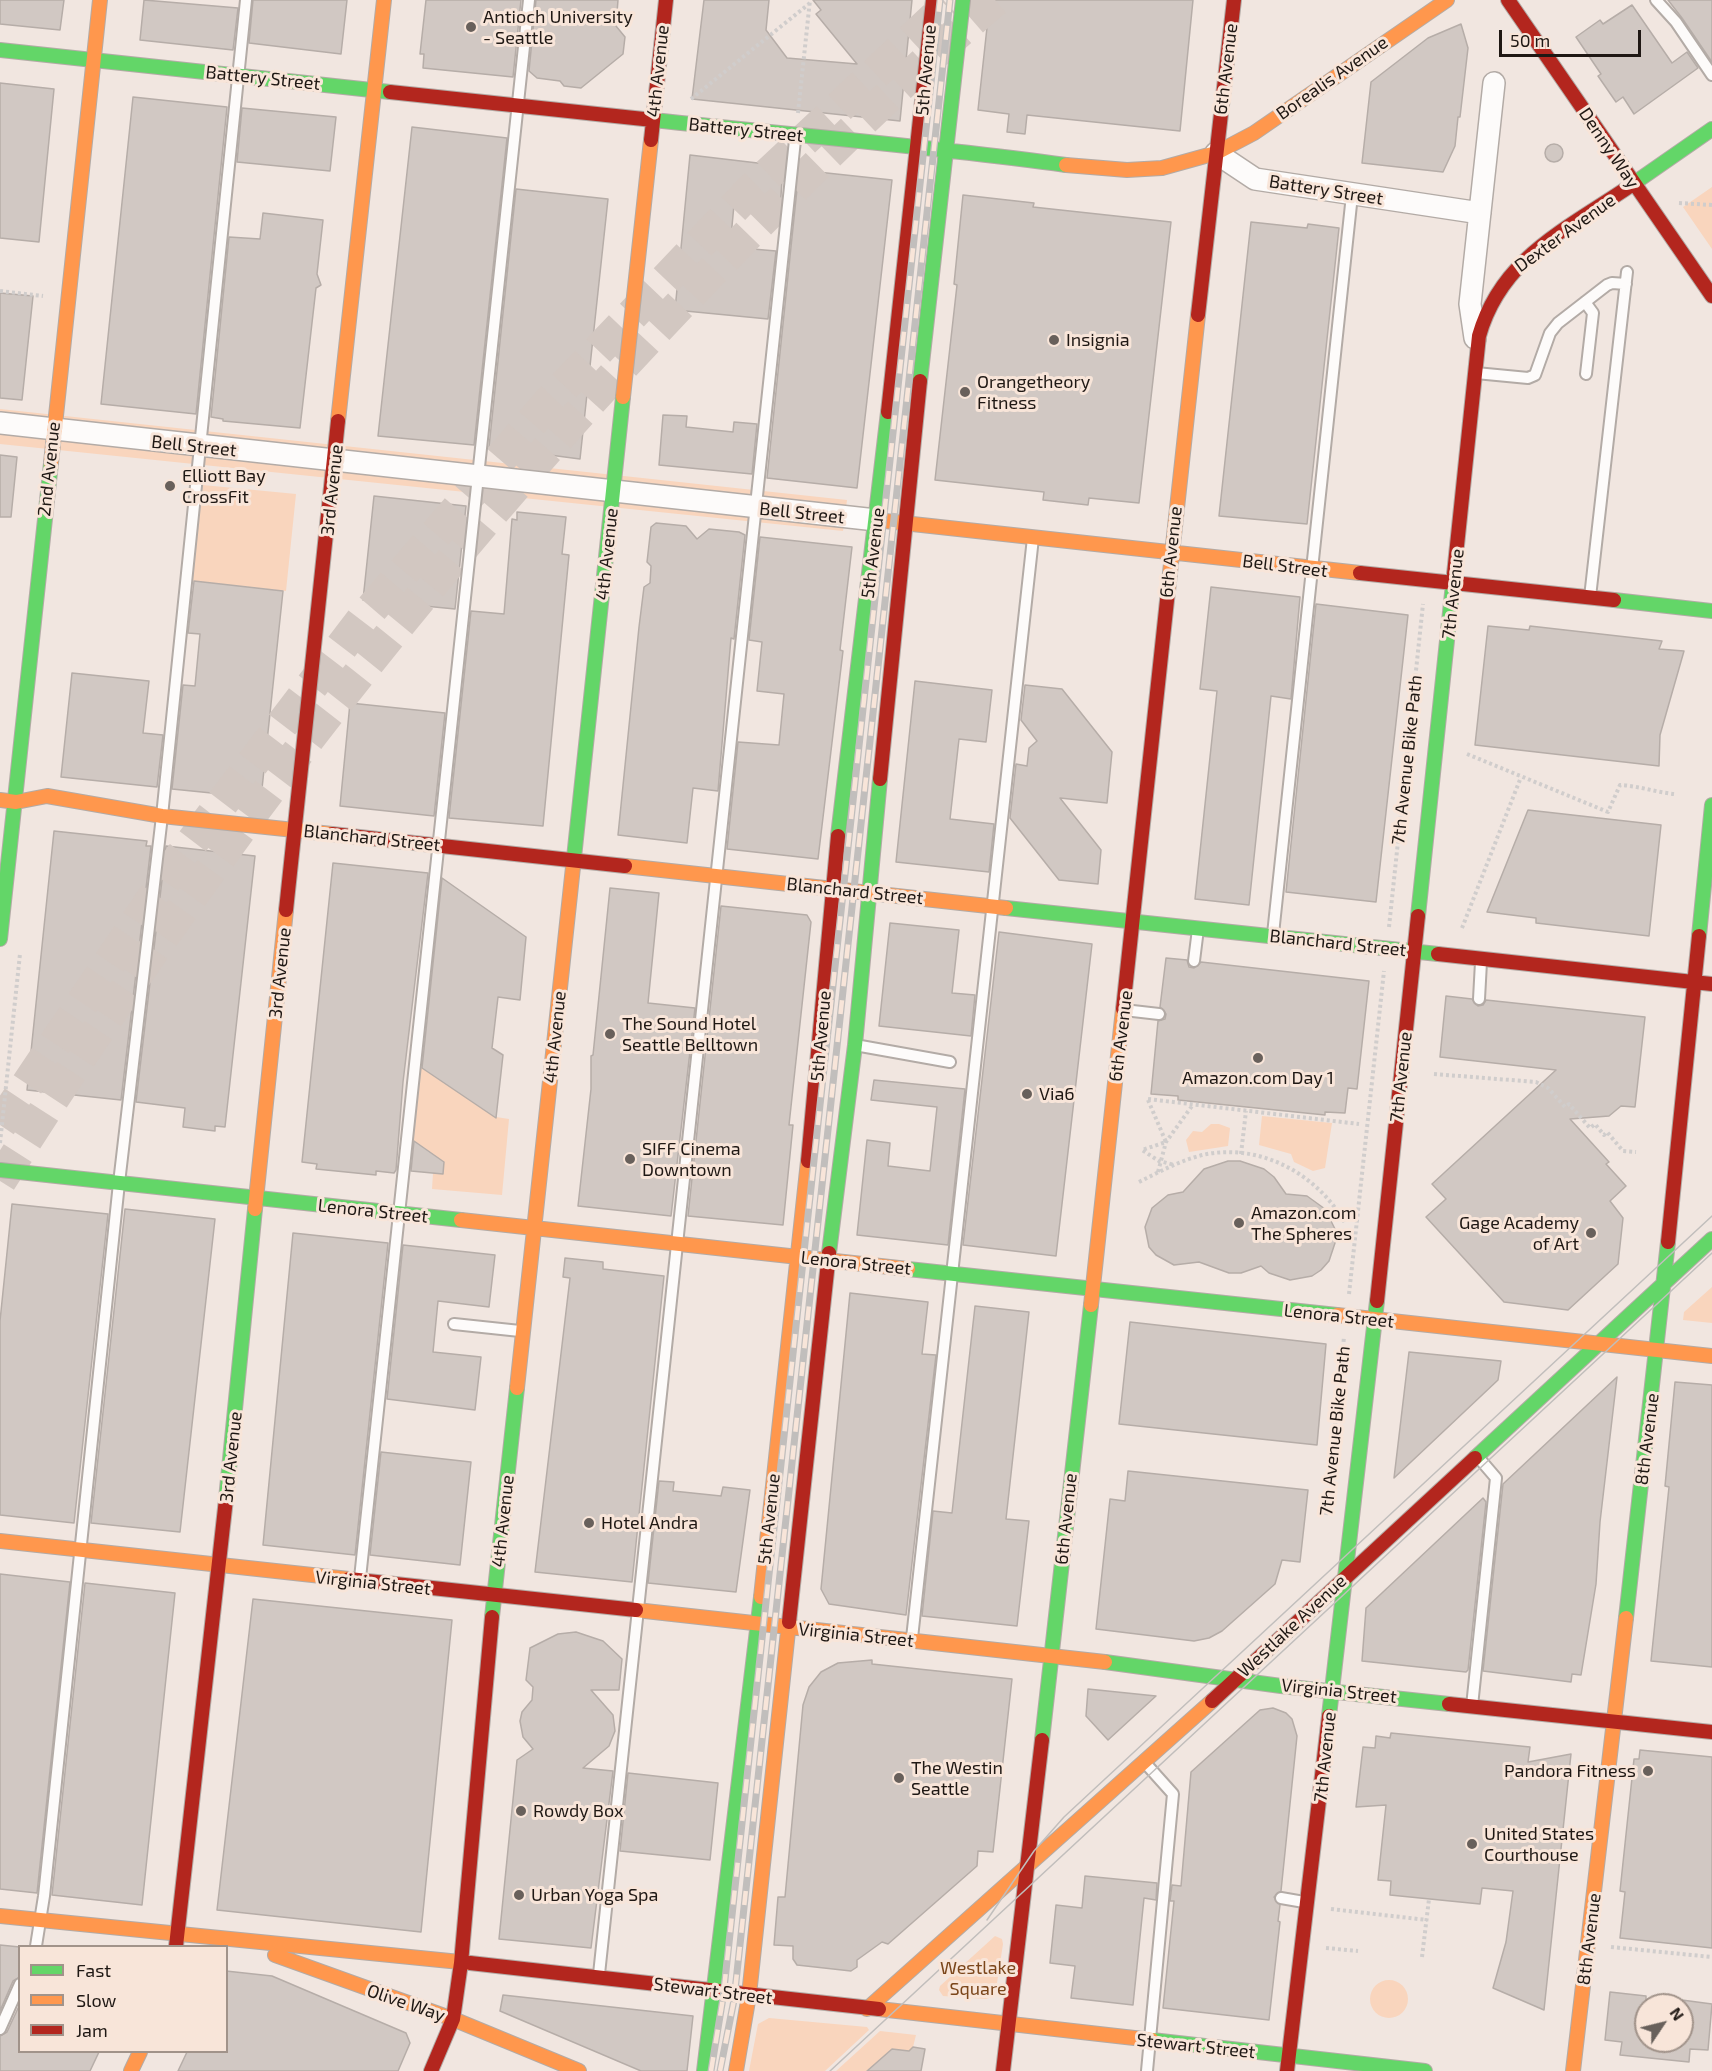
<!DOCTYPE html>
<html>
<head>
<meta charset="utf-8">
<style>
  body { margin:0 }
  #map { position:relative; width:1712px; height:2071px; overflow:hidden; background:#f1e6e0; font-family:"Exo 2",sans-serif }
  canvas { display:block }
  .legend { position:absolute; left:18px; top:1945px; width:210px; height:108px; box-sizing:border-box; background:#f8e5d9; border:2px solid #a1938a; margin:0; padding:8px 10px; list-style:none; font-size:18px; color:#1f1814 }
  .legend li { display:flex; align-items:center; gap:12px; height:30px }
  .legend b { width:30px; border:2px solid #a1938a }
  .north { position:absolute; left:1634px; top:1993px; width:60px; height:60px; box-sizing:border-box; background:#f8e5d9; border:2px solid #a1938a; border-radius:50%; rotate:55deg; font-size:16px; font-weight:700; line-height:24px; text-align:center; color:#1f1814 }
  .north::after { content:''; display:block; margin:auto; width:21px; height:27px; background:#68605b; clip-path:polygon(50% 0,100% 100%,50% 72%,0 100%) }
  .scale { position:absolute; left:1499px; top:30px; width:142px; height:27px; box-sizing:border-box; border:3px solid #1f1814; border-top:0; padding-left:8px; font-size:18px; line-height:21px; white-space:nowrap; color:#1f1814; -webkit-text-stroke:4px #f8e5d9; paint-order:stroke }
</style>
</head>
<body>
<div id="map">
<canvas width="1712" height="2071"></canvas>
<ul class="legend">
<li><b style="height:8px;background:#63d668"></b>Fast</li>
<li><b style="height:8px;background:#ff974d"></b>Slow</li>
<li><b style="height:8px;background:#b3261e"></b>Jam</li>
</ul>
<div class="north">N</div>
<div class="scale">50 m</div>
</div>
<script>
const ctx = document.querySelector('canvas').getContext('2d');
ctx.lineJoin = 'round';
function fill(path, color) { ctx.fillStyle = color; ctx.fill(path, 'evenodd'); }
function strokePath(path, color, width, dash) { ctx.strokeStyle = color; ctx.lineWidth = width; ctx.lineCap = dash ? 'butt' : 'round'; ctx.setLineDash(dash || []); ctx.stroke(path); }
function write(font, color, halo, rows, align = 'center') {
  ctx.font = font + ' "Exo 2",sans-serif'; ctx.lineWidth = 6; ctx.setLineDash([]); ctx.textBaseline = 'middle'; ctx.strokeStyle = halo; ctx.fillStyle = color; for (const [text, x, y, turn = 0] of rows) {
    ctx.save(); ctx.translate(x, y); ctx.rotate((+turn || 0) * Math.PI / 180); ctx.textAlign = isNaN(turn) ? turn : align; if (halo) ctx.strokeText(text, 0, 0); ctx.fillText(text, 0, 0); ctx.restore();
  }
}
const green = new Path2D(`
  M1712 187V249L1683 207Z
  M0 409 847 500 843 531 0 444Z
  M203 485 296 494 286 591 192 581Z
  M418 1065 496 1117 509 1119 502 1195 432 1189 433 1173 443 1174 444 1162 412 1140Z
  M1262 1116 1332 1123 1325 1168 1313 1171 1294 1162 1291 1154 1259 1145Z
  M1211 1124H1219L1230 1128 1228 1146 1189 1152 1186 1140 1193 1131 1202 1132Z
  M1712 1287V1323L1683 1320 1684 1312Z
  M995 1936 1002 1939 1003 1944 995 1996 986 1999 943 1996 939 1990 940 1986Z
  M1370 1999a19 19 0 1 1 38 0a19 19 0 1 1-38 0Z
  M769 2018 867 2027 869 2030 825 2071H749L758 2024Z
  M880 2031 916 2035 913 2047 909 2051 892 2049 867 2071H836Z`);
const building = new Path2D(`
  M0 0H64L60 30 0 24Z
  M144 0 238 8 233 50 140 40Z
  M253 0H347L341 54 249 43Z
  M426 0H521L513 77 423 68 424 54H420Z
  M536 0H618L616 26 625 37 623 54 581 88 564 86 560 81 537 78 529 71Z
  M704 0H769L766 30 787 58 857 64 816 14 821 10 813 0H912L900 121 692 99Z
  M990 0H1193L1180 131 1027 115 1025 134 1007 132 1009 114 978 110Z
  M1668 0H1712V62L1682 18Z
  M1632 5 1672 63 1687 52 1698 68 1634 114 1623 97 1616 102 1598 76 1601 74 1576 37 1600 20 1603 24Z
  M1461 24 1468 48 1460 117H1458L1455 146 1443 172 1362 163 1371 82 1428 38Z
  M0 83 54 89 39 242 0 238Z
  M133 97 227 107 196 414 101 404Z
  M242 108 336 117 330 171 237 162Z
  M412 127 507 138 474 445 378 436Z
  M1545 153a9 9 0 1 1 18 0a9 9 0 1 1-18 0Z
  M690 155 783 166 780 210 734 205 730 247 776 251 768 319 675 310Z
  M799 170 892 180 857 488 767 478Z
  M516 189 608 199 580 459 489 447Z
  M963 195 1034 203 1033 207 1171 222 1139 503 1089 498 1088 505 1043 500 1044 492 935 480 957 285 954 284Z
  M263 213 323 220 317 274 321 285 316 288 300 428 223 421V419L211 417 229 237 260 239Z
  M1251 222 1307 228 1308 224 1339 228 1307 524 1219 516Z
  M0 293 33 296 22 400 0 398Z
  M663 415 687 416 686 427 733 432 734 422 757 424 752 474 659 465Z
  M0 455 17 457 11 517H0Z
  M374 496 466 506 455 609 363 600Z
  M517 512 566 517 562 554 569 555 543 826 449 818 471 611 504 614 512 519 517 520Z
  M656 523 686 526 697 539 709 529 739 532 745 535 734 639 731 638 718 791 693 788 687 843 618 835 639 627 644 587 650 583 651 566 647 562 651 527Z
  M760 537 852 547 840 650 843 651 818 859 727 849 738 742 779 745 784 694 757 691 762 642 749 640Z
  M194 581 283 591 261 798 172 789 183 685 195 686 200 634 188 633Z
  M1211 587 1300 597 1291 699 1271 696 1249 905 1195 899 1217 691 1200 689Z
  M1316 604 1408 615 1376 902 1286 892Z
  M1488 626 1529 630 1530 626 1662 641 1659 649 1684 651 1660 735 1659 766 1475 745Z
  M72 673 149 681 143 733 163 735 157 787 61 777Z
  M915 681 992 690 986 742 959 739 950 819 994 824 989 872 896 862Z
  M1025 685 1062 689 1112 752 1107 803 1060 798 1101 850 1098 884 1059 880 1010 818 1016 764 1027 766 1029 748 1037 741 1021 720Z
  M350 703 445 713 434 816 340 806Z
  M1528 810 1661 825 1649 936 1536 923V918L1487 912Z
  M54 831 147 841 146 846H151L121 1100 27 1090Z
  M166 846 255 856 225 1127 215 1126V1131L183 1127 185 1108 136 1102Z
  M333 863 428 873 403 1082 396 1170 394 1173 376 1171V1175L316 1169 317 1164 302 1162Z
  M442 878 526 937 520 1000 498 997 492 1048 503 1055 496 1118 422 1068Z
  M610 888 659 893 648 1003 695 1008 671 1216 578 1206 591 1089V1056L593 1055Z
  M721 906 807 915 811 922 789 1125H793L783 1225 688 1216Z
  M890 923 959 930 952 993 975 995 971 1036 879 1026Z
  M999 932 1092 944 1056 1256 963 1245Z
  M1166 958 1187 960 1189 967 1194 968 1201 962 1369 981 1357 1089 1348 1088 1345 1113 1325 1112V1115L1178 1100V1096L1151 1094 1158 1021 1165 1019 1166 1014 1160 1007Z
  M1446 996 1472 999 1478 1006 1483 1005 1486 1000 1645 1017 1635 1107 1621 1106 1609 1116 1570 1119 1609 1162 1606 1164 1626 1186 1610 1201 1623 1218 1618 1264 1568 1310 1504 1302 1426 1217 1446 1199 1432 1184 1556 1070 1440 1057Z
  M874 1080 965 1089 948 1245 857 1235 867 1140 890 1143 888 1166 930 1171 937 1107 871 1100Z
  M414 1141 444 1162 443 1174 411 1171Z
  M1228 1161H1240L1264 1169 1274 1177 1286 1194 1307 1196 1325 1209 1335 1229 1336 1240 1329 1261 1321 1270 1312 1276 1290 1280 1269 1273 1261 1266 1241 1273H1229L1199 1262 1174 1265 1156 1255 1149 1247 1145 1227 1152 1208 1168 1195 1183 1192 1204 1169Z
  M12 1204 108 1214 74 1523 0 1515V1321Z
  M125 1209 215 1219 180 1532 91 1523Z
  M293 1233 388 1243 355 1555 263 1545Z
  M403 1245 495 1255 489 1307 438 1301 433 1352 481 1357 475 1410 387 1399Z
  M565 1258 603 1262V1269L664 1276 632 1582 535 1572 570 1278 563 1277Z
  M850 1293 928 1302 922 1354 936 1355 906 1615 829 1604 821 1589Z
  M975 1306 1029 1312 1006 1519 1029 1521 1017 1626 922 1616 933 1511 952 1513Z
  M1130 1322 1326 1344 1317 1445 1119 1424Z
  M1409 1352 1501 1361 1498 1380 1394 1478Z
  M1617 1377 1600 1522 1596 1584 1581 1675 1572 1674 1571 1682 1483 1671 1503 1484Z
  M1675 1382 1712 1385V1667L1651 1661 1669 1487 1665 1486Z
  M381 1452 471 1462 460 1565 370 1555Z
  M1128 1471 1308 1490 1300 1562 1282 1560 1275 1584 1222 1631 1209 1638 1194 1641 1096 1629 1110 1499 1125 1501Z
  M659 1481 674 1482 673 1491 721 1496 723 1487 750 1490 736 1592 648 1583Z
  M1483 1498 1486 1502 1468 1670 1466 1672 1362 1661 1366 1608Z
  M0 1574 70 1582 37 1893 0 1889Z
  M85 1583 175 1593 142 1905 52 1895Z
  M253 1599 452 1620 421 1932 217 1910Z
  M576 1632 603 1641 622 1659 619 1690H591L613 1715 615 1731 609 1746 583 1768 613 1771 591 1948 499 1939 517 1760 533 1749 523 1737 520 1721 522 1712 532 1700 533 1687 526 1680 530 1648 558 1634Z
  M872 1660V1664L1012 1679 993 1852 978 1851 977 1866 888 1944 882 1942 857 1960V1967L851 1971 797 1965 793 1959V1946L774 1945 778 1897H785L803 1705 809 1687 821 1672 838 1663Z
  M1088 1689 1156 1696 1108 1740 1086 1716Z
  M1273 1708 1286 1713 1292 1719 1297 1736 1281 1891 1274 1897 1280 1905 1278 1921 1280 1922 1269 2020 1163 2008 1174 1901H1170L1172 1885 1181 1886 1191 1772 1260 1710Z
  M1391 1733 1530 1747 1528 1762 1571 1754 1544 2010 1493 1988 1506 1942 1513 1891 1482 1888 1480 1904 1390 1895 1391 1881 1378 1880 1386 1805 1356 1807 1363 1747 1375 1748 1376 1736 1390 1738Z
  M1640 1750 1712 1757V1948L1620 1938 1625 1892 1620 1891 1634 1759H1639Z
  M628 1773 718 1783 710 1860 620 1851Z
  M1085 1876 1157 1883 1156 1900 1144 1898 1133 2005 1071 1998 1075 1966 1050 1963 1056 1905 1082 1908Z
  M0 1945 20 1947V1977L13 1981 0 2011Z
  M226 1971 272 1976 406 2033 410 2043 398 2071H178L187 2052H226Z
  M1610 1992 1646 1996V2041H1682V2000L1712 2004 1708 2050 1690 2049 1689 2062 1620 2055 1622 2042 1605 2040Z
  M503 1995 693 2016 687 2071H641L500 2011Z
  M20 2004V2052H99L90 2071H0V2036L7 2032Z
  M913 2047 925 2049 921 2071H867L892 2049 909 2051Z`);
const highwayTunnel = new Path2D(`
  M0 1125 180 858 362 620 550 401 750 191 948 5
  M0 1181C203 859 434 561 698 286 793 187 891 90 995 0`);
const path = new Path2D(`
  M691 99 810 3
  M798 113 810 0
  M1679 203 1712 205
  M0 291 43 296
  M1467 754 1608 812 1620 785C1639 786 1655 792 1674 794
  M1389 927 1423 604
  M1462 928 1521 777
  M1434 1074 1536 1082 1548 1088 1565 1107 1569 1104 1590 1128 1595 1124 1604 1135 1607 1132 1623 1151 1636 1152
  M1148 1099 1359 1124
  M1148 1100 1166 1142 1142 1150 1159 1161 1175 1165
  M0 1143 20 954
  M1241 1154 1246 1111
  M1158 1172 1166 1142 1192 1106
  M1139 1182C1161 1171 1183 1159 1207 1154 1263 1144 1318 1175 1345 1223
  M1349 1294 1384 971
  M1326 1515 1344 1337
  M1331 1909 1427 1920
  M1611 1947 1712 1957
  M1326 1948 1358 1951
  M1422 1957 1429 1899`);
const lane = new Path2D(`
  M1656 0 1676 22 1712 75
  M1585 302 1593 313 1586 374
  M1476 373 1528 378 1535 375 1550 333 1558 323 1607 285 1612 283 1626 284
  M1590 597 1627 272
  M1273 934 1352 195
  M1194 961 1198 929
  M1479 999 1481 962
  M1124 1010 1159 1014
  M855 1045 950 1062
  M454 1324 520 1331
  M360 1578 529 0
  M912 1638 1033 538
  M1472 1706 1496 1478 1478 1457
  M1147 1765 1173 1794 1147 2071
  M1281 1898 1304 1902
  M36 1946 44 1896 119 1183 162 816 246 0
  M599 1974 795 140
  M0 2029 20 1984`);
const street = new Path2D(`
  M1216 153 1255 179 1480 213
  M1475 338 1470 304 1494 83
  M0 423 876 520`);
const fast = new Path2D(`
  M0 50 390 92
  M653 120C791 135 929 146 1066 165
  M1630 186 1712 129
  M920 381 963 0
  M1614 600 1712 611
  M838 836 888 412
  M573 867 623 397
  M1006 908 1438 954
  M1418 916 1454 574
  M1699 936 1712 805
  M0 939 51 463
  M0 1170 461 1220
  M829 1253 855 1045 880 779
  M908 1269 1337 1315
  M1475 1458 1712 1239
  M226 1499 255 1209
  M492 1617 517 1388
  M1626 1618 1668 1242
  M1105 1662 1281 1686 1449 1704
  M1329 1716 1377 1301
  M1042 1740 1091 1305
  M1152 2040 1425 2071
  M704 2071 761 1597`);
const slow = new Path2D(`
  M1066 165 1127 170 1162 168 1216 153 1254 133 1447 0
  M623 397 651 140
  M338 421 384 0
  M51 463 100 0
  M885 521 1360 573
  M1168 591 1198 315
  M0 800 16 802 47 796 162 816 332 834
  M625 866 1006 908
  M255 1209 286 910
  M461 1220 908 1269
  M1091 1305 1123 1009
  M1337 1315 1712 1356
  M517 1388 573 867
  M0 1541 349 1579
  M761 1597 808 1161
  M636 1610 1105 1662
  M0 1916 470 1963
  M275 1955 453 2019 579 2071
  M867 2009 1212 1701
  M879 2009 1152 2040
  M131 2071 140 2052
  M736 2071 749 1995 789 1622
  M1573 2071 1626 1618`);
const jam = new Path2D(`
  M1508 0 1712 296
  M390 92 653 120
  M651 140 666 0
  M1198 315 1234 0
  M888 412 933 0
  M1360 573 1614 600
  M1454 574 1479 336C1501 258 1567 229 1630 186
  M880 779 920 381
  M332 834 625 866
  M286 910 338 421
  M1438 954 1712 984
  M1123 1009 1168 591
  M808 1161 838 836
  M1668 1242 1699 936
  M1377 1301 1418 916
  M349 1579 636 1610
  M789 1622 829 1253
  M1212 1701 1475 1458
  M1449 1704 1712 1732
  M176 1946 226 1499
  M470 1963 879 2009
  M431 2071 453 2019 461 1963 492 1617
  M1003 2071 1042 1740
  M1287 2071 1329 1716`);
const tram = new Path2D(`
  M987 1920 1034 1851 1064 1817 1712 1216
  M830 2071 1712 1253`);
const rail = new Path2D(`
  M711 2071 723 1998 940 0
  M720 2071 734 2000 950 0`);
const markers = [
  [471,27,6,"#68605b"],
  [1054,340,6,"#68605b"],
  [965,392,6,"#68605b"],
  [170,486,6,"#68605b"],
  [610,1034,6,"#68605b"],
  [1258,1058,6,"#68605b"],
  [1027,1094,6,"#68605b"],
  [630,1159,6,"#68605b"],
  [1239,1223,6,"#68605b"],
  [1591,1233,6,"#68605b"],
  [589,1523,6,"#68605b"],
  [1648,1771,6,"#68605b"],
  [899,1778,6,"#68605b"],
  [521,1811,6,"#68605b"],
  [1472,1844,6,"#68605b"],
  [519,1895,6,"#68605b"]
];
const poiNames = [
  ["Antioch University",483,17],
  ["- Seattle",483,38],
  ["Insignia",1066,340],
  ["Orangetheory",977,382],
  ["Fitness",977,403],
  ["Elliott Bay",182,476],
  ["CrossFit",182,497],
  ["The Sound Hotel",622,1024],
  ["Seattle Belltown",622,1045],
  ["Amazon.com Day 1",1258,1078,"center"],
  ["Via6",1039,1094],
  ["SIFF Cinema",642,1149],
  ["Downtown",642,1170],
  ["Amazon.com",1251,1213],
  ["The Spheres",1251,1234],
  ["Gage Academy",1579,1223,"right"],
  ["of Art",1579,1244,"right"],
  ["Hotel Andra",601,1523],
  ["The Westin",911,1768],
  ["Seattle",911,1789],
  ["Pandora Fitness",1636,1771,"right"],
  ["Rowdy Box",533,1811],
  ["United States",1484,1834],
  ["Courthouse",1484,1855],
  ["Urban Yoga Spa",531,1895]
];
const streetNames = [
  ["6th Avenue",1226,69,-83],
  ["5th Avenue",926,70,-85],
  ["4th Avenue",658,71,-84],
  ["Battery Street",263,78,6],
  ["Borealis Avenue",1332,78,-35],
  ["Battery Street",746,130,6],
  ["Denny Way",1609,148,56],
  ["Battery Street",1326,190,9],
  ["Dexter Avenue",1565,233,-36],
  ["Bell Street",194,446,6],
  ["2nd Avenue",49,469,-84],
  ["3rd Avenue",332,490,-84],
  ["Bell Street",802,513,6],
  ["6th Avenue",1171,552,-84],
  ["5th Avenue",873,553,-83],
  ["4th Avenue",607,554,-84],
  ["Bell Street",1285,566,7],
  ["7th Avenue",1453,594,-84],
  ["7th Avenue Bike Path",1407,760,-84],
  ["Blanchard Street",372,838,6],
  ["Blanchard Street",855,891,6],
  ["Blanchard Street",1338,943,6],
  ["3rd Avenue",280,973,-84],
  ["5th Avenue",821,1036,-85],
  ["6th Avenue",1121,1036,-83],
  ["4th Avenue",555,1037,-84],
  ["7th Avenue",1401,1077,-84],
  ["Lenora Street",373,1211,6],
  ["Lenora Street",856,1263,6],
  ["Lenora Street",1339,1316,6],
  ["7th Avenue Bike Path",1335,1431,-84],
  ["8th Avenue",1647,1439,-83],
  ["3rd Avenue",231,1457,-84],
  ["5th Avenue",769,1519,-84],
  ["6th Avenue",1066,1519,-84],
  ["4th Avenue",503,1521,-84],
  ["Virginia Street",373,1583,6],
  ["Westlake Avenue",1292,1626,-43],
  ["Virginia Street",856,1635,6],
  ["Virginia Street",1339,1691,6],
  ["7th Avenue",1325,1757,-84],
  ["8th Avenue",1589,1939,-83],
  ["Stewart Street",713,1991,7],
  ["Olive Way",406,2003,19],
  ["Stewart Street",1196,2046,6]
];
const parkNames = [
  ["Westlake",978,1968],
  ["Square",978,1989]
];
fill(green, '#f9d5bd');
fill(building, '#d1c8c3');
strokePath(building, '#b6ada8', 1.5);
strokePath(highwayTunnel, '#d2c7c1', 33, [33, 16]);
strokePath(lane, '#b3aba6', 14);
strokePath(street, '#b3aba6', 24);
strokePath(fast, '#b3aba6', 16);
strokePath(slow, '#b3aba6', 16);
strokePath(jam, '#b3aba6', 16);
strokePath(path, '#d0cdcc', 4, [3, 3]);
strokePath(lane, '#fdfbfa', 10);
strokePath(street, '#fdfbfa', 21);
strokePath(fast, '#63d668', 14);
strokePath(slow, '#ff974d', 14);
strokePath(jam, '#b3261e', 14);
strokePath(tram, '#c1bebc', 1.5);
strokePath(rail, '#c1bebc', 7);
strokePath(rail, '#f8e5d9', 4.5, [14]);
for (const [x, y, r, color] of markers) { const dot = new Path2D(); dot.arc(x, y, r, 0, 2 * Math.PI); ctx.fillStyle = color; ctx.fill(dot); strokePath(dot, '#f8e5d9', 2); }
write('18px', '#1f1814', '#f8e5d9', poiNames, 'left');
write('18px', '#1f1814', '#f8e5d9', streetNames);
write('18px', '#7b461b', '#f8e5d9', parkNames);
</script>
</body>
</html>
